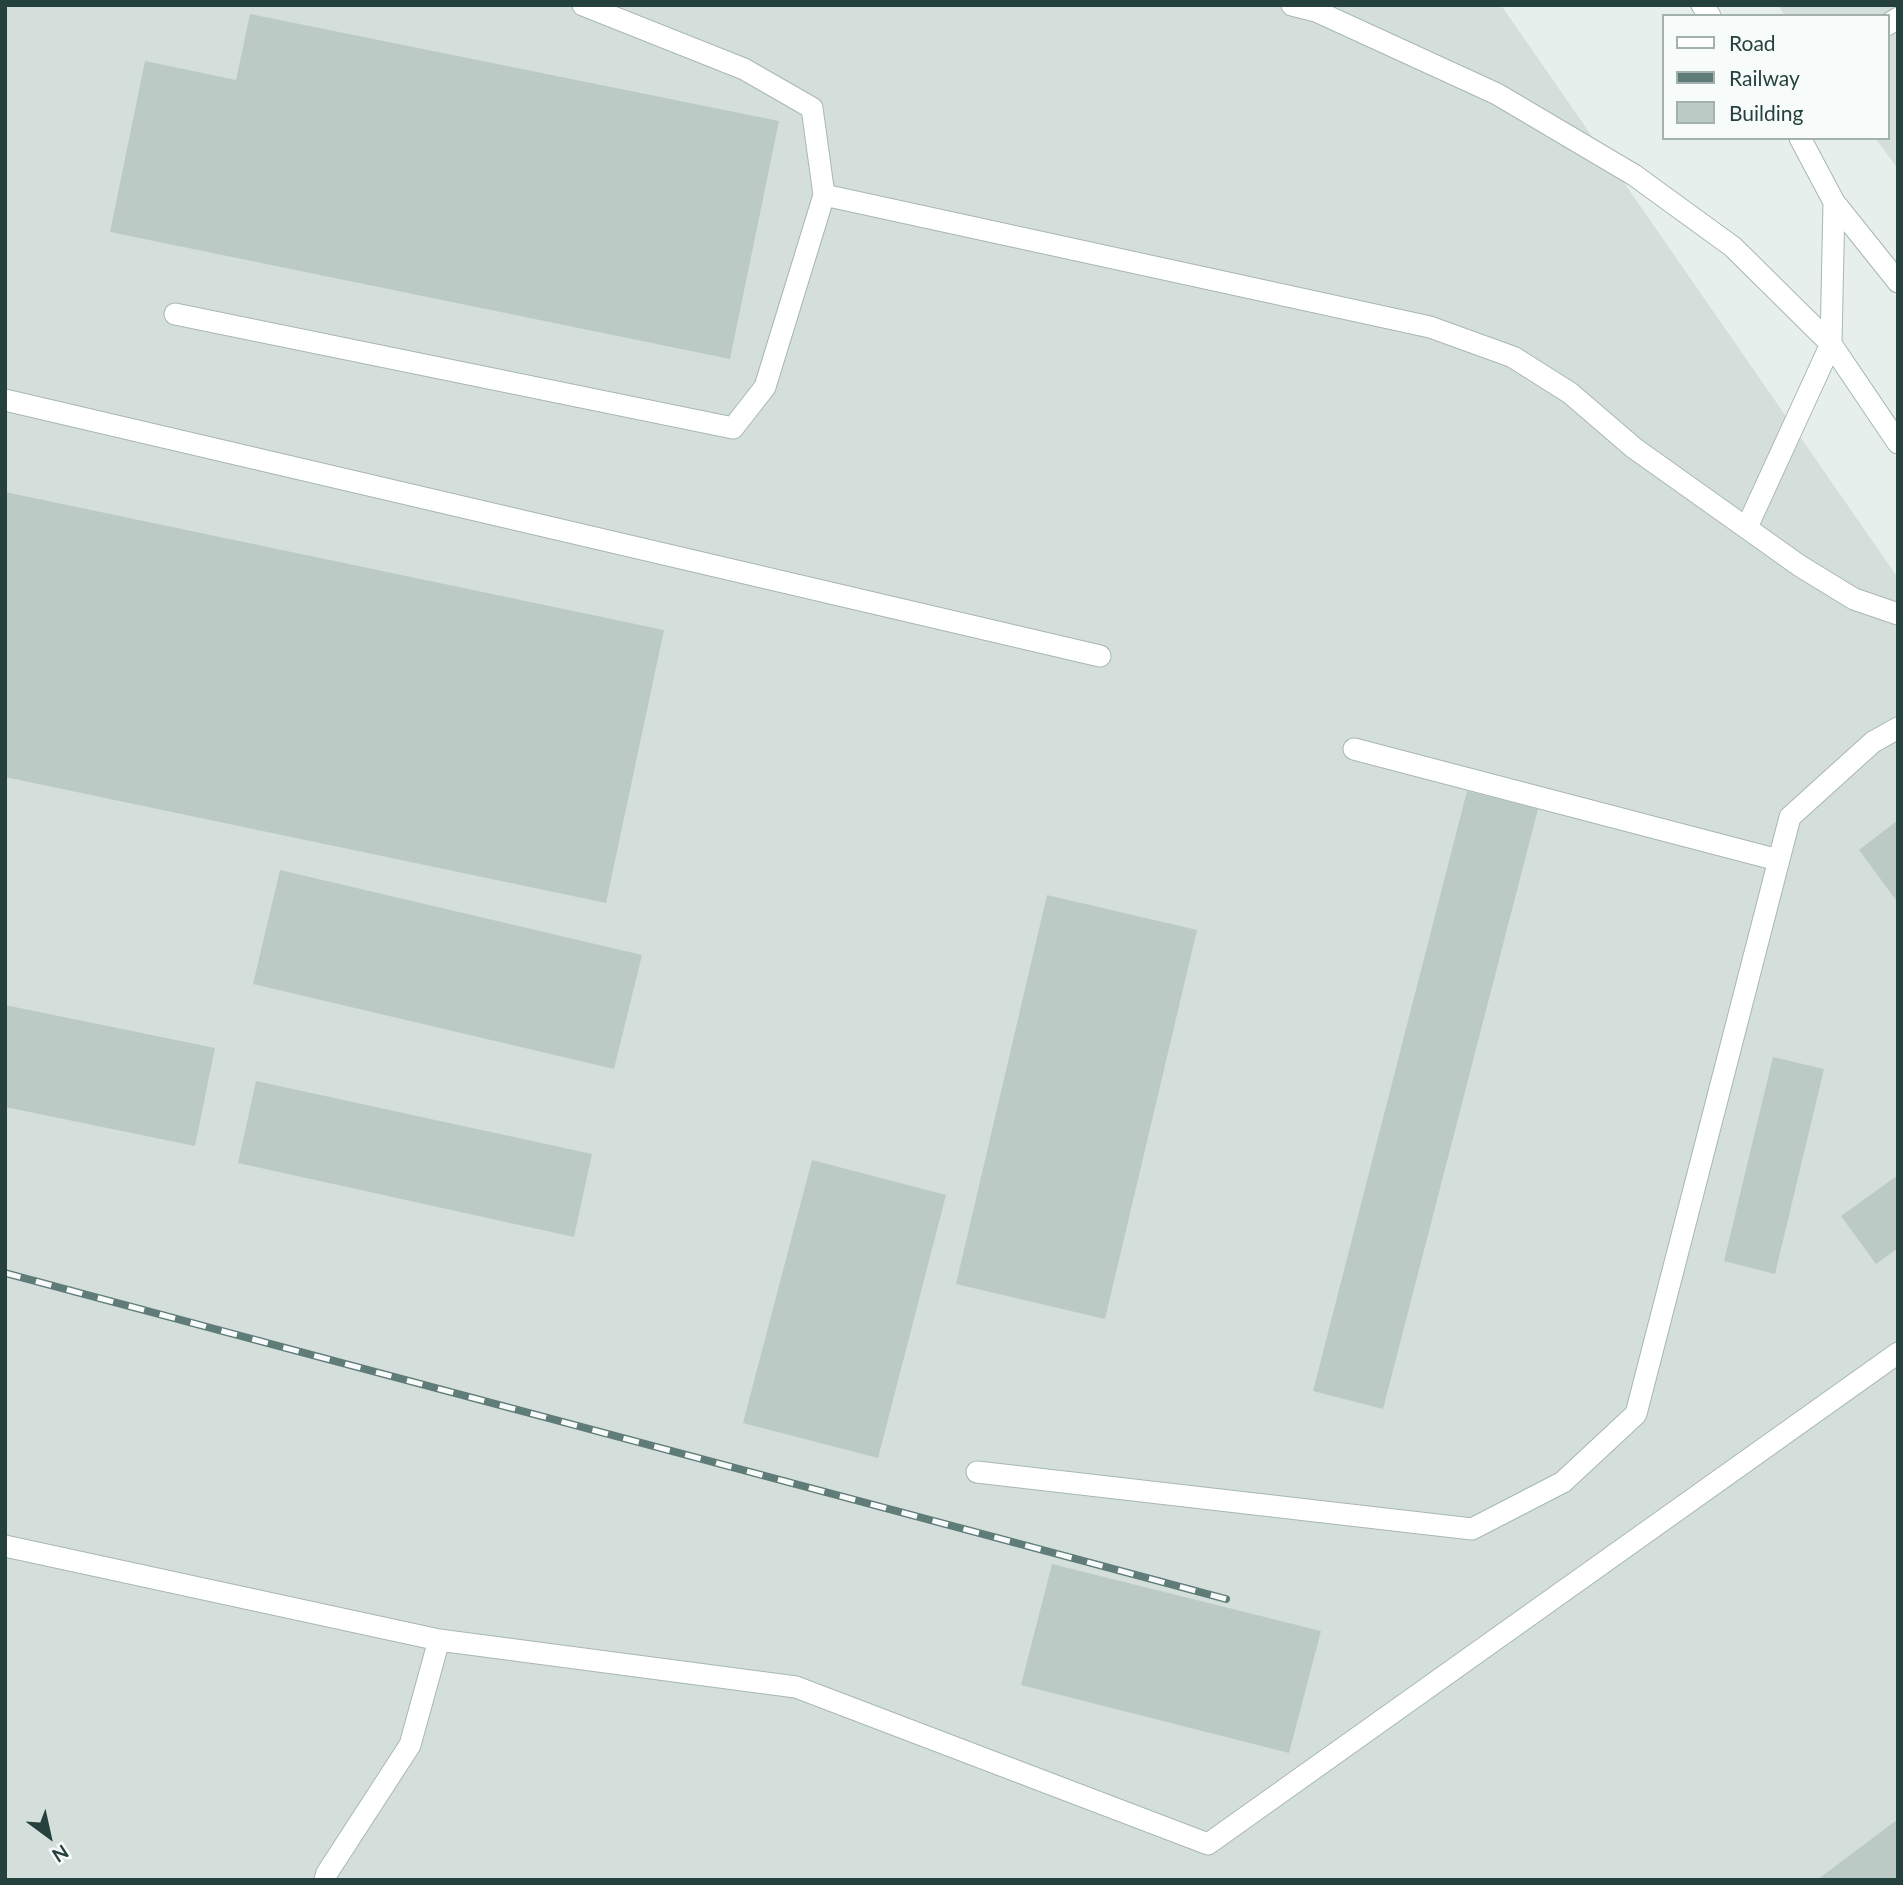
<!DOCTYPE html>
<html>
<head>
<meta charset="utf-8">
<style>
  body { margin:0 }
  #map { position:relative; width:1903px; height:1885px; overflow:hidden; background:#e6efec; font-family:Lato,sans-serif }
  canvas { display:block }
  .frame { position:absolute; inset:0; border:7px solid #25413d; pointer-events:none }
  .legend { position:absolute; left:1662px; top:14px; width:228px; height:126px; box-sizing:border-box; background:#f7fbf9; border:2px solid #a3b1ae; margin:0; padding:9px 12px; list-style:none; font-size:21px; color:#25413d }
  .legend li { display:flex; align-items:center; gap:14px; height:35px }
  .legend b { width:35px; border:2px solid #a3b1ae }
  .north { position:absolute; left:14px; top:1801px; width:70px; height:70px; -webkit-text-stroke:5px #f7fbf9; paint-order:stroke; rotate:147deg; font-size:19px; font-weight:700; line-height:28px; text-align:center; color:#25413d }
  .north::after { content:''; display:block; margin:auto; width:24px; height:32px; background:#25413d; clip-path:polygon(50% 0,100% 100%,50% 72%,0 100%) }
</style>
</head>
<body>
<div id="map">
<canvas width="1903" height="1885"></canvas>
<div class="frame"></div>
<ul class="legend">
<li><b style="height:9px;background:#fff"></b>Road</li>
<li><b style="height:9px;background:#607c78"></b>Railway</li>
<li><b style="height:19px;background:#bbcac5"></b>Building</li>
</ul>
<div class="north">N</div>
</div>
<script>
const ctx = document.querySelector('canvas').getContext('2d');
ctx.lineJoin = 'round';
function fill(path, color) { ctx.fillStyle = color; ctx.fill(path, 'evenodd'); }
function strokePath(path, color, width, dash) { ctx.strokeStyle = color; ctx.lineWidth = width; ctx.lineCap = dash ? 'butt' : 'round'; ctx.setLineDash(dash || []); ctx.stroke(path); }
const built = new Path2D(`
  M5 5H1501L1898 578V1880H5Z
  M1778 5H1898V169L1875 138H1887V16H1785Z`);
const building = new Path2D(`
  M250 14 779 121 730 359 110 232 145 61 236 80Z
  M5 492 664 630 606 903 5 777Z
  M1467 791 1538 809 1383 1409 1313 1391Z
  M1898 820V898L1896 900 1859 850Z
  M280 870 642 955 614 1069 253 984Z
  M1047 895 1197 930 1105 1319 956 1284Z
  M5 1005 215 1048 195 1146 5 1107Z
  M1773 1057 1824 1069 1775 1274 1724 1261Z
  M256 1081 592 1154 574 1237 238 1163Z
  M812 1160 946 1195 878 1458 743 1423Z
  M1898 1175V1248L1876 1264 1841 1216Z
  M1052 1564 1321 1631 1289 1753 1021 1685Z
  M1898 1819V1880H1817Z`);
const minor = new Path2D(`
  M1292 5 1316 11 1497 94 1634 175 1733 247 1831 344 1898 443
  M1702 5 1710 16
  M1887 25 1898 18
  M824 195 1430 327 1513 357 1570 393 1634 448 1800 566 1854 599 1898 614
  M1834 202 1898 282
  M175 314 733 428 765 387 824 195 812 108 744 69 583 5
  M5 400 1100 656
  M1747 527 1831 344 1834 202 1800 138
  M1354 749 1778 860
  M977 1472 1472 1529 1563 1482 1636 1414 1790 817 1873 742 1898 728
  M5 1546 439 1640 796 1687 1208 1844 1898 1353
  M325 1880 327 1873 410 1745 439 1640`);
const rail = new Path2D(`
  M5 1273 1226 1599`);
fill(built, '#d4dfdb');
fill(building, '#bbcac5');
strokePath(minor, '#a8b7b4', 23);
strokePath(minor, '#fff', 21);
strokePath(rail, '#607c78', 8);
strokePath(rail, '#f7fbf9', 5, [16]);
</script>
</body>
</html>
